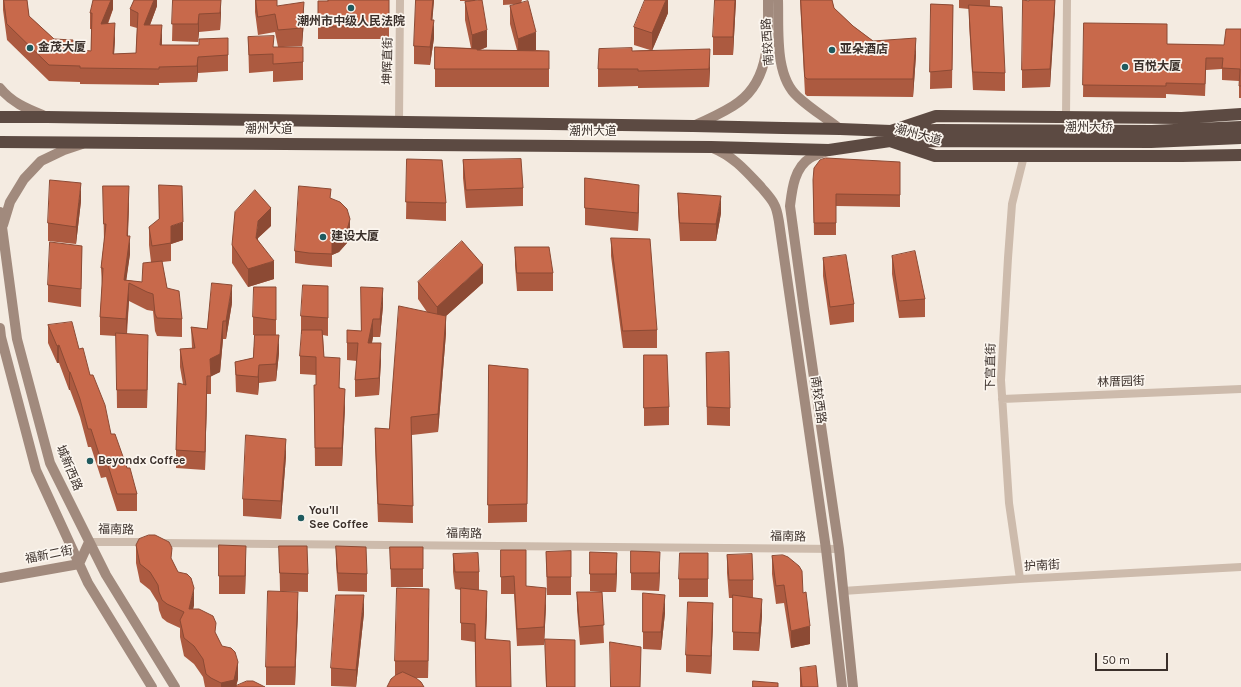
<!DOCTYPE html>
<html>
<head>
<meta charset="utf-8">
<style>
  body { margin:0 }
  #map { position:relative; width:1241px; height:687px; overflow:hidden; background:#f4ebe1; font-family:Karla,sans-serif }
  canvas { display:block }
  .scale { position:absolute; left:1095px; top:653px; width:73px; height:18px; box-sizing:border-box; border:2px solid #3b302b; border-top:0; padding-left:5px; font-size:12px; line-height:14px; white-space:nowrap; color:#3b302b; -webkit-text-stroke:3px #fbf5ee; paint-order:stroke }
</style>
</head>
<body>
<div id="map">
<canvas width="1241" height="687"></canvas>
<div class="scale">50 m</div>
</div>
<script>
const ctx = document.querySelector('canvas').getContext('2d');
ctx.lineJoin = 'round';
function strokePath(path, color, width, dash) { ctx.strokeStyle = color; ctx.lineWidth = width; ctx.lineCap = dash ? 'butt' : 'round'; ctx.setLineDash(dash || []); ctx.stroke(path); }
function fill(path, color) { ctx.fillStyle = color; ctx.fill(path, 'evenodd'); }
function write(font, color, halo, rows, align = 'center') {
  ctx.font = font + ' Karla,"Noto Sans SC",sans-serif'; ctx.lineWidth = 3.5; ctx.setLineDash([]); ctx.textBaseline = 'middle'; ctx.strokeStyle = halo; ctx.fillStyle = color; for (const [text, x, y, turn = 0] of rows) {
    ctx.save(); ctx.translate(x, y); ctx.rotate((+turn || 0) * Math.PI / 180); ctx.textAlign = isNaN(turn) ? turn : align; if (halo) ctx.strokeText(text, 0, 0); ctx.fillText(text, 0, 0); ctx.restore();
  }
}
const street = new Path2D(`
  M1066 118 1067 0
  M399 121 400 0
  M1002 399 1241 389
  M89 542H148
  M160 543 839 549
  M1020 579 1009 503 1001 380 1008 258 1012 204 1024 156
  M843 591 1020 579 1241 567`);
const secondary = new Path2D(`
  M778 0C779 29 774 76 798 97 811 109 826 118 840 129
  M0 88C12 103 28 109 45 116
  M693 126C707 120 720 114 733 106 771 83 768 39 768 0
  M713 148C733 156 746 171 761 187 765 192 771 198 774 204 777 209 778 216 779 222L826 549 842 687
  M828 151C822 153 815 155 810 158 794 168 792 190 790 206L804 309 839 549 853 687
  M0 212 17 339 50 463 106 575 175 687
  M3 225 10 202 24 179 41 161 64 150 82 144
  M0 328 1 337 36 470 88 583 152 687
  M0 578 79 564 89 542`);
const highway = new Path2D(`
  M0 117H47L693 126 783 128 840 129 891 131 936 116 1182 118 1241 114
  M904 131 937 130 1152 131 1241 127
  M900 141 1151 142 1241 138
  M0 142 711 147 829 150 890 141 935 156H1182L1241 155`);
const wall = new Path2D(`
  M3 0H27L29 16 54 39 73 49 91 51V29H90V13L113 0V9L108 24 115 39 114 54 136 53 137 28 130 26V9L157 0V6L150 25 162 41V45H199L228 38V71L198 73 197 82 159 83V85L80 84V82L49 81 7 40 3 10Z
  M173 0 221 12 220 30 199 32 198 42 172 41Z
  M255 0H277V6L304 20 302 46 283 47H303V80L273 82V71L249 73 248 37 274 47H278L275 32 258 35 255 12Z
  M389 0V39H318V1Z
  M416 0H434L432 20 434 38 430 65 414 64V46Z
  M460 0H475L487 47 480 50H517L510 24V6L518 4 503 5V0H522L521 3 536 50H535L549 51V87H435V47L471 48 465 20V2L469 1H460Z
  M668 0V13L652 50 710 67 709 87 638 88V86L598 87V69L632 51 650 50 634 45V27Z
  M736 0 733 55H713V37Z
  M800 0H832L834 8 853 26 873 41 916 55 913 97 807 96 805 94Z
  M959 0H990V6L1005 73V91L973 90 969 23V9L959 8Z
  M1029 0H1055L1050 87 1022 88V70Z
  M931 4 953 5 952 88 930 89Z
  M1084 23 1167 44 1224 45 1241 29V98H1239V81L1222 80V69L1206 70 1205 96 1166 94V98L1083 97Z
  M407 159 446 203V221L406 219Z
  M463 160 523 188V206L466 208 463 178Z
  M900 162V207L836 206V235H814L813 180Z
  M103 186 129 203 128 236 130 254 126 280 142 282 151 262 149 245V227L183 240 171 244V261L162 262 167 288 182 319V337L157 336 155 331 153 311 147 310 129 301 127 334 148 352 147 408H117L116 336 100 335V317L102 286 101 268 104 242Z
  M678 193 721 213 716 241H680L678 211Z
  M81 201 76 244 48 241V223Z
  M639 203 638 231 585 225V208Z
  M271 226 258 238V240L274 279 248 287 232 263V245Z
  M350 231 347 243 339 252 332 255V267L309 265 295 263V251Z
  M611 238 657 330V348H623L611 256Z
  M82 246 81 307 48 302V285Z
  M515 247 553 273V291H517L515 265Z
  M892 256 925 299V317L899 318 892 274Z
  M823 258 854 304V322L830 325 823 276Z
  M418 282 483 283 446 316V333L438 432 412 435 413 523 378 522 375 445V428L389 429 427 312 418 299Z
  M328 286V336L323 335 324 357 340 388 345 407 342 466H315L314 385H316V375L300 374V356L302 334H301V316Z
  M276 287V335L279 353 276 381 259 383 258 395 236 392 235 362 253 358 255 335H253V317Z
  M232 303 226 339H223L220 372 211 376V394H207L205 470 176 468V450L183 384 180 367V349L192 348 191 327 207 329Z
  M383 306 380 337H373L372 343 381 360 379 395 355 397V380L357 361 347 360V330L361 331Z
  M48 325 79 349 90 375 111 434 127 468 137 494V511H117L106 477 101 478 91 447H88L80 417 70 390H69L59 363H57L48 343Z
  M706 353 730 408V426L707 425Z
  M644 355 669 407V425L644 426Z
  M489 365 528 369 527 522 488 523Z
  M286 456 281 519 243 516V499Z
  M136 545 172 560 194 605 193 609 216 634 238 679 236 686 265 687H205L203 677 194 664 184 656 180 637V628L167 622 162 618 159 610 158 603 150 590 140 582 136 563Z
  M219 545 246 563 245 594H219Z
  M279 546 308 574V592L280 591Z
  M336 546 367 574V592L338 591 336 564Z
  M390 547H423V587H391Z
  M501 550 526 586 546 605 544 645 517 646 514 594H501Z
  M571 551V595H547L546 552Z
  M590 552 617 570 616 592H602L604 643 580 645 577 610V592H601L590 591Z
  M453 554 479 572V590L487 609 486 639 511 687H476L475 642 461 640V590L455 589 453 572Z
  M727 555 753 580V598L762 616 759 651 733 650V598H729L727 573Z
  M772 556 803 593 810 644 791 648 784 603 776 604 772 574Z
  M660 570 659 591 631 590V573Z
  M679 579H708V597H679Z
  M643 593 665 613 661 650 643 649Z
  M429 607 428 678H416L395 675V661Z
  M298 610 295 685H266V667Z
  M364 613 356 687 331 686V668Z
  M713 621 711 674 686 672V655Z
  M545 639 575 687H546Z
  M800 668 818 687H800Z`);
const shadedWall = new Path2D(`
  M111 0H113V9L101 40V24Z
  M154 0H157V6L144 41V25Z
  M221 0V12L220 30V13Z
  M433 0H434L431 38V20Z
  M666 0H668V13L652 51V33Z
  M735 0H736L733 55V37Z
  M1055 0V11L1050 87V69Z
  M304 2V20L302 46V28Z
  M199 14V32L198 42V24Z
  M434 20V38L430 65V47Z
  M115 23V39L113 70V54Z
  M162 25V41L160 62V45Z
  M487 30V47L472 53V35Z
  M536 32V50L518 56V39Z
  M916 38V55L913 97V79Z
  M710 49V67L709 87V69Z
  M198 57V73L197 82V66Z
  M81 183V201L76 244V227Z
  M639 185V203L638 231V213Z
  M129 186V203L127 254V236Z
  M721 196V213L716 241V224Z
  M271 208V226L258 238 256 255V238L258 221Z
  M350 219V231L347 243 339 252 332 255V267V243Z
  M183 222V240L171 244V226Z
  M130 236V254L124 297V280Z
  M274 261V279L248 287V269Z
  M483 265V283L446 316V333L438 432 437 307Z
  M129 283V301L126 337V319Z
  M232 285V303L226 339V321Z
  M383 288V306L380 337V319Z
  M373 319V337L368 361V343Z
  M223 321V339L220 372 210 377V359Z
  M148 335V352L147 408V390Z
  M279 335V353L276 381V364Z
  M381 343V360L379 395V378Z
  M59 345V363H57V346Z
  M259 365V383L258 395V377Z
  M69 372H70V390H69Z
  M207 376V394L205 470V452Z
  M345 389V407L342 466V448Z
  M286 439V456L281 519V501Z
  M246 546V563L245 594V576Z
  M660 552V570L659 591V573Z
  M617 553V570L616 592V574Z
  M194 588V605L189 627V609Z
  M546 588V605L544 645V627Z
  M429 589V607L428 678V661Z
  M487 591V609L485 656V639Z
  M298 592V610L295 685V667Z
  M364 595V613L356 687V670Z
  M665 595V613L661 650V632Z
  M762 599V616L759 651V633Z
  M713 603V621L711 674V656Z
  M810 626V644L791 648V631Z
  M238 662V679L236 687H221V683Z`);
const building = new Path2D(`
  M4 0H27L29 16 54 39 73 40V49L91 51 92 13H90L93 0H111L101 24 115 23 113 54 136 53 138 13 130 9 134 0H154L144 25H162L160 45H199V39L228 38V55L198 57 197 66 159 67V69L80 68V66L49 65 7 24Z
  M173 0H221L220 13 199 14 198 24H172Z
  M256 0H277V6L304 2 302 28 278 30 275 14 258 17Z
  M328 0H389V26L318 27V1H328Z
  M416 0H433L431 20H434L430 47 414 46Z
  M478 0H482L487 30 472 35 465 2Z
  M645 0H666L652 33 634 27Z
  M715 0H735L733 37H713Z
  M801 0H832L834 8 853 26 873 41 916 38 913 79H807L805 77Z
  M1023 0 1029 1V0H1055L1050 69 1022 70Z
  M528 1 536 32 518 39 510 6Z
  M931 4 953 5 952 70 930 72Z
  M969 5 1002 7 1005 73 973 72Z
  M1084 23 1167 24V44L1224 45 1226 29H1241V86H1239L1240 69 1222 68 1223 58H1206L1205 84 1166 83V86L1083 85Z
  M274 36 273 47H303V62L273 64V54L249 55 248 37Z
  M435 47 477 49V50L549 51V69H435Z
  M632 48V51L710 49 709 69 638 71V69H598L599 49Z
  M826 158 900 162V195L836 194V223H814L813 180 814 168 820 160Z
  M407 159 442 160 446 203 406 202Z
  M521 159 523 188 466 190 463 160Z
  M585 178 639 185 638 213 585 208Z
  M50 180 81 183 76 227 48 223Z
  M159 185 182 186 183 222 171 226V243L152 246 149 227 159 219Z
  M103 186H129L127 236H130L124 280 142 282 143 263 162 261 167 288 179 291 182 319 157 318 155 314 153 294 147 292 129 283 126 319 100 317 103 268H101L106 224H104Z
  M299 186 331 189 330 198 340 202 347 209 350 219 347 230 339 240 332 243V254L309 253 295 251Z
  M255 190 271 208 258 221 256 238 274 261 248 269 232 245 235 212Z
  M678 193 721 196 716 224 680 223Z
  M611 238 650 239 657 330 623 331Z
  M462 241 483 265 437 307 418 282Z
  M50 242 82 246 81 289 48 285Z
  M515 247H549L553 273H517Z
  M915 251 925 299 899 301 892 256Z
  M846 255 854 304 830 307 823 258Z
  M212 283 232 285 226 321H223L220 354 210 359 211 376H207L205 452 176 450 178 383 186 385 180 349 195 348 191 327 207 329Z
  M303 285 328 286V318L301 316Z
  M254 287H276V320L253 317Z
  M361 287 383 288 380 319H373L368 343H381L379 378 355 380 358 343H347V330L361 331Z
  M399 306 446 316 438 414 411 417 413 506 378 504 375 428 389 429Z
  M72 322 79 349 83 348 90 375H93L105 405 111 434H115L127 468H130L137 494H117L106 459 101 460 91 429H88L80 399 70 372H69L59 345 57 346 48 325Z
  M302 330H322L324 357 340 358 339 388 345 389 342 448H315L314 385H316V357L300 356Z
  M116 333 148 335 147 390H117Z
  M255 335H279L276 364 259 365 258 377 236 375 235 362 253 358Z
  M729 352 730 408 707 407 706 353Z
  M644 355H667L669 407 644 408Z
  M489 365 528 369 527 504 488 505Z
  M246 435 286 439 281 501 243 499Z
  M149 535H155L169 542 172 548 171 558 178 572 187 574 191 578 194 588 189 609H199L213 616 216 623 215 632 222 646 231 648 235 652 238 662 234 680 221 683 211 678 206 674 203 659 194 646 184 638 180 620 184 612 167 604 162 600 159 592 158 585 150 572 140 564 136 545 139 539Z
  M219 545 246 546 245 576H219Z
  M279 546H307L308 574 280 573Z
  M336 546 366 547 367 574 338 573Z
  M390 547H423V569H391Z
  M501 550H526V586L546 588 544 627 517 629 514 576 501 577Z
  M571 551V577H547L546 552Z
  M631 551 660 552 659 573H631Z
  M590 552 617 553 616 574H590Z
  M478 553 479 572H455L453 554Z
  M680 553H708V579H679Z
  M752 554 753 580H729L727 555Z
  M783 555 788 557 799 566 802 571 803 593 806 592 810 626 791 631 784 585 776 586 772 556Z
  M397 588 429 589 428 661H395Z
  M461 588 487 591 485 639 510 641 511 687H476L475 624 461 623Z
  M268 591 298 592 295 667H266Z
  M577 592H602L604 625 580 627Z
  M643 593 665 595 661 632H643Z
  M336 595H364L356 670 331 668Z
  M733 595 762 599 759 633 733 632Z
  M688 602 713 603 711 656 686 655Z
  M545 639 575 640V687H547Z
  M610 642 641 647 640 687H611Z
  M816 666 818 687H802L800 668Z
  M403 672 416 678 421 682 424 687H387L391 679 396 675Z
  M247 681H253L265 687H236V686Z
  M753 681 778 683V687H753Z`);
const markers = [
  [351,8,4,"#1f5a5e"],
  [30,48,4,"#1f5a5e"],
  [832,50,4,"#1f5a5e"],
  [1125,67,4,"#1f5a5e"],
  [323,237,4,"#1f5a5e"],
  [90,461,4,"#1f5a5e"],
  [301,518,4,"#1f5a5e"]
];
const poiNames = [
  ["潮州市中级人民法院",351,22,"center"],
  ["金茂大厦",38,48],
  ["亚朵酒店",840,50],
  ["百悦大厦",1133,67],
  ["建设大厦",331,237],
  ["Beyondx Coffee",98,461],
  ["You'll",309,511],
  ["See Coffee",309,525]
];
const streetNames = [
  ["南较西路",768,42,-94],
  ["坤辉直街",388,61,-89],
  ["潮州大桥",1089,128],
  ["潮州大道",269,130],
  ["潮州大道",593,132],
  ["潮州大道",918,135,15],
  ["下宫直街",991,367,-89],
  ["林厝园街",1121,382,-2],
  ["南较西路",818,400,82],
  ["城新西路",69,468,67],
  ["福南路",116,530,1],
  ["福南路",464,534,1],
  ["福南路",788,537,1],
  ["福新二街",49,555,-11],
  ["护南街",1042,566,-3]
];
strokePath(street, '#cdbbac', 8);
strokePath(secondary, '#a18a7d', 10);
strokePath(highway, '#5c4a42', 12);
fill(wall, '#ac5a40');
fill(shadedWall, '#8c4a34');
fill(building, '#c8694b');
strokePath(building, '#8c4a34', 1);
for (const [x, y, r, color] of markers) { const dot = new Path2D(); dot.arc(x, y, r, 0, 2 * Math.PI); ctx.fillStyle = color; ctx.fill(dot); strokePath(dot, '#fbf5ee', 1.5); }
write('bold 12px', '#3b302b', '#fbf5ee', poiNames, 'left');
write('12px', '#3b302b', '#fbf5ee', streetNames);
</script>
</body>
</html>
